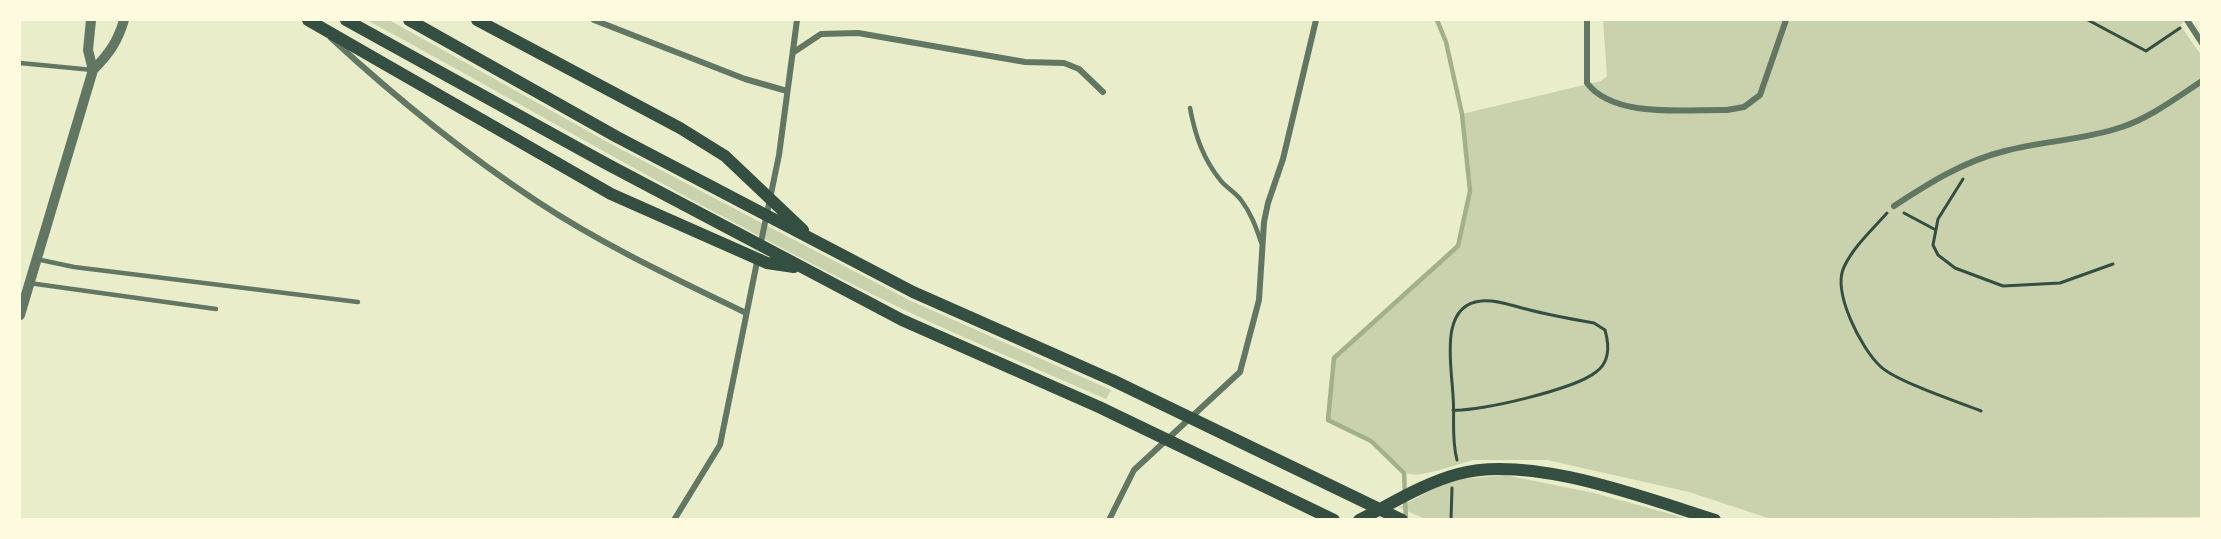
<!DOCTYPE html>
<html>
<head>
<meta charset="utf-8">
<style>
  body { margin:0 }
  #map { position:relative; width:2221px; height:539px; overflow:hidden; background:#e9edc9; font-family:Arial,sans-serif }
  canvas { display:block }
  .frame { position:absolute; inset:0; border:21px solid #fefae0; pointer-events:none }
</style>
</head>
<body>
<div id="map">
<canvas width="2221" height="539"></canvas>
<div class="frame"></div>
</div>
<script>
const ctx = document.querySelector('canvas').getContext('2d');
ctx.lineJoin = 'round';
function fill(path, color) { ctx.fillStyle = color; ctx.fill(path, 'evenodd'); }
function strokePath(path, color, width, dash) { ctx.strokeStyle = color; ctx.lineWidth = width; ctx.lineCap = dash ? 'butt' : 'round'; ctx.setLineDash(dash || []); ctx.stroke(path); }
const green = new Path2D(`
  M367 20H389L611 144 911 301 1111 390 1106 399C1040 370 972 342 907 311 722 222 547 117 367 20Z
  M1603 20H2183L2184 22 2180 25 2201 55V517L1771 519 1689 492 1547 460H1473L1436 471 1417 475 1404 473 1371 441 1328 420 1334 358 1458 246 1470 191 1462 114 1601 81 1607 76Z
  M1505 475 1594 493 1689 519H1425L1392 504 1400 507 1442 484 1461 479Z`);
const stream = new Path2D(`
  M1406 520 1404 473 1371 441 1328 420 1334 358 1458 246 1470 191 1462 114 1446 42 1437 20`);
const path = new Path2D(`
  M2088 20 2146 51 2180 28
  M1963 179 1938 219 1933 245 1938 255 1955 268 2003 286 2060 283 2113 264
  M1887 213C1872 230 1854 246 1844 267 1832 292 1861 348 1880 366 1895 381 1958 402 1981 411
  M1904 213 1934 229
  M1453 410C1479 412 1575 389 1596 372 1610 362 1609 344 1605 330L1594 323C1571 319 1548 315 1526 309 1512 306 1496 299 1481 301 1438 305 1452 368 1453 396 1455 418 1451 438 1457 460
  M1451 520 1452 488`);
const service = new Path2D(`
  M20 63 93 70
  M1190 108C1195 135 1203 159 1221 181 1227 188 1236 193 1241 200 1251 213 1256 227 1261 242
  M36 259 74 267 358 302
  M29 283 216 309`);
const minor = new Path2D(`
  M594 20 745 79 787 91
  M1587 20V83C1614 119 1686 109 1727 110L1744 107 1760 95 1786 20
  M2187 20 2202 43
  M331 38C395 97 465 154 538 202 603 245 676 279 746 313
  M794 52 821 34 858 33 1025 62 1064 63 1079 69 1103 92
  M1894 206C1929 183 1964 161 2005 151 2043 141 2084 140 2122 127 2151 117 2176 98 2202 81
  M760 247 779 155 797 20
  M674 520 720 445 758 257
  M1109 520 1134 470 1240 372 1259 300 1264 222 1268 203 1283 159 1316 20`);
const tertiary = new Path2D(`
  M91 20 88 50 93 70
  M20 315 93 70C109 54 118 41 124 20`);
const secondary = new Path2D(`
  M308 20 611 194 767 263 794 267
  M346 20 605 163 902 320 1099 407 1334 520
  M409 20 617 137 913 292 1112 380 1402 520
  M477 20 680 128 725 156 803 230
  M1359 520C1391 504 1424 483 1458 474 1530 454 1645 498 1715 520`);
fill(green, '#cad2ad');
strokePath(stream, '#a3b18a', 4.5);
strokePath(path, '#344e41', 3);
strokePath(service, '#617663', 4.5);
strokePath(minor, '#617663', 6);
strokePath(tertiary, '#617663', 10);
strokePath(secondary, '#344e41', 12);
</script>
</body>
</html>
